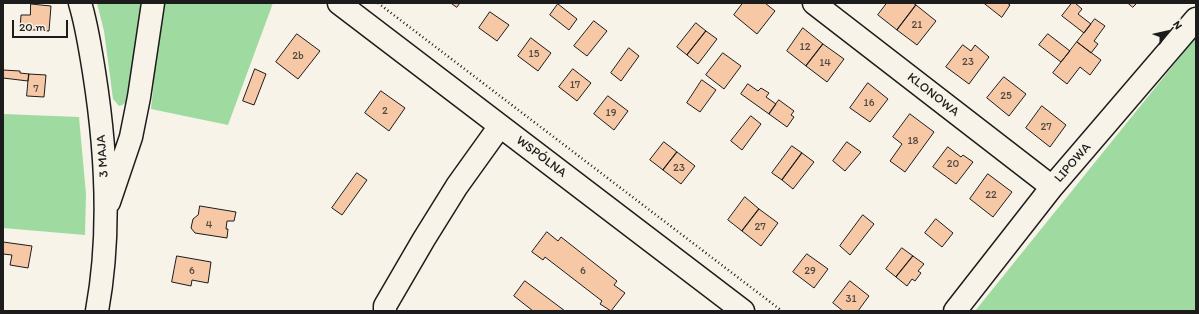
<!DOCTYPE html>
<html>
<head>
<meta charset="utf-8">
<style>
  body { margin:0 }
  #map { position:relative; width:1199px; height:314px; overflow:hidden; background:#f7f3e8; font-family:Itim,sans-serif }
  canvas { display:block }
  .frame { position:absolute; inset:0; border:4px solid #1c1c1c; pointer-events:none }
  .north { position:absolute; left:1147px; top:12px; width:40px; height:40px; -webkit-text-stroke:3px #f7f3e8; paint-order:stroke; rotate:56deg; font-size:11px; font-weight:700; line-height:16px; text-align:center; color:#1c1c1c }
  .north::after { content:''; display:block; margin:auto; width:14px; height:18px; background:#1c1c1c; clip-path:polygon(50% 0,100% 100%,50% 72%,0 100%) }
  .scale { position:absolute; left:12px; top:20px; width:56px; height:18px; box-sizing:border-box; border:2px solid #1c1c1c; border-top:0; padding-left:5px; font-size:12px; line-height:14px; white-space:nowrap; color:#1c1c1c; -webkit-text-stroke:3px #f7f3e8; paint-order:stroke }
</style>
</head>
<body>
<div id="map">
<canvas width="1199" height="314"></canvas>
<div class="frame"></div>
<div class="north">N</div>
<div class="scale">20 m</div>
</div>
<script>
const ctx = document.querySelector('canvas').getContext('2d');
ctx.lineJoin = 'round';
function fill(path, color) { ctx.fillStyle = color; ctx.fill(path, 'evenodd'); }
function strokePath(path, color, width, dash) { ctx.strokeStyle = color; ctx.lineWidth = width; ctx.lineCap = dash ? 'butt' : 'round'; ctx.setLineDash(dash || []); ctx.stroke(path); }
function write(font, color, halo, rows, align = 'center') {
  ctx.font = font + ' Itim,sans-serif'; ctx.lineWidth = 3.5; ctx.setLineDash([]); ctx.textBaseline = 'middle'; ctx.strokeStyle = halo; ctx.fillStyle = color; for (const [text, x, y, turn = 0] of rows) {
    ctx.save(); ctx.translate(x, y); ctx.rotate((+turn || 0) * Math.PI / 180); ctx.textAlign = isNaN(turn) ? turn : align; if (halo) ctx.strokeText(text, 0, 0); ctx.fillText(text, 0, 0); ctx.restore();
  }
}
const green = new Path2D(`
  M97 3H141L128 96C126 102 125 105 119 106L113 99 104 31Z
  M162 3H273L228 125 151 109Z
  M1196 37V311H975Z
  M3 114 79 117 86 194 85 235 3 228Z`);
const building = new Path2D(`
  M451 3H460L457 7Z
  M743 3H765L775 11 757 34 734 15Z
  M887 3H913L916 5 897 30 878 15Z
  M984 3H1007L1010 5 1002 17Z
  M1072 3H1075L1082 9 1078 14 1091 24 1084 33 1062 16Z
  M1128 3H1137L1133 7Z
  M31 4 51 6 49 31 20 29 21 15H30Z
  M558 4 577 19 569 30 550 15Z
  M916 5 936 21 917 45 897 30Z
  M490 12 509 25 497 41 479 28Z
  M1095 19 1105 26 1094 41 1098 44 1091 53 1077 42Z
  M594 21 607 31 587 56 574 46Z
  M696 23 706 31 687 55 677 47Z
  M803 28 823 44 806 66 787 51Z
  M706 31 717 39 698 64 687 55Z
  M297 34 320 51 298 79 276 62Z
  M1048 34 1070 51 1061 62 1039 45Z
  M531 38 551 53 538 71 518 56Z
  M1077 42 1101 60 1090 75 1080 67 1067 84 1053 73Z
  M823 44 844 59 827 82 806 66Z
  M963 45 971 51 975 45 989 57 969 84 946 67Z
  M629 48 639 56 621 81 611 73Z
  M723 53 741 66 724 89 706 75Z
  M255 69 266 74 254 105 243 101Z
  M573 69 591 83 577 101 559 87Z
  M3 70 20 71V73L29 74 28 81 3 78Z
  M29 74 46 75 44 97 27 96Z
  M1004 77 1026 94 1009 116 987 98Z
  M702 80 716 90 700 112 687 103Z
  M868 83 888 99 870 122 850 108Z
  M748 84 758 91 761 88 769 93 766 97 776 104 769 114 741 94Z
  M381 91 405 108 389 131 365 113Z
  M608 96 628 111 614 130 594 114Z
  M779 100 794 111 791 115 794 117 787 127 769 114Z
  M1042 106 1066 125 1050 147 1026 128Z
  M910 114 934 132 905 172 890 161 902 144 893 137Z
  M751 116 761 124 742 150 731 141Z
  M664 142 677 152 663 170 650 160Z
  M847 142 861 152 845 171 833 161Z
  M792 146 802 153 782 180 772 173Z
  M948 147 961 157 963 155 973 162 956 184 933 167Z
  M677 152 695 166 681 184 663 170Z
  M802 153 814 162 793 189 782 180Z
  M357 173 367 180 342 215 332 208Z
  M988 174 1012 192 993 217 970 199Z
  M745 197 759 209 742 231 728 220Z
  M200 206 236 212 234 221H227L226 229H228L227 238 195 233 191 228 193 219 198 215Z
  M759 209 778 223 761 246 742 231Z
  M863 215 874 224 850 255 840 246Z
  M936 219 953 233 942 247 925 233Z
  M547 232 558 241 561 237 617 281 614 285 625 293 611 311 600 304 602 301 545 257 543 260 532 252Z
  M3 242 32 246 28 268 10 265 12 255 3 254Z
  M902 248 913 256 896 277 886 269Z
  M807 254 828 269 814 288 793 272Z
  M177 256 211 262 208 283 192 280 191 286 172 282Z
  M913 256 924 264 918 271 921 273 915 281 912 279 907 286 896 277Z
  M525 281 565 311H533L514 296Z
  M850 281 869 296 858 311H843L833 303Z`);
const path = new Path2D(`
  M378 3 782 311`);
const minor = new Path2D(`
  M80 3C87 26 90 48 94 72 106 148 111 235 97 311
  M339 3 743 311
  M814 3 1052 187
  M109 202 131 137 139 97 153 3
  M385 311V306L424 239 457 186 500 126
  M955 311 1052 187 1196 19`);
const numberNames = [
  ["21",917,25],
  ["12",805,47],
  ["15",534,54],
  ["2b",298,56],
  ["23",968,62],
  ["14",825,63],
  ["17",575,85],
  ["7",36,89],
  ["25",1006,96],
  ["16",869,103],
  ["2",385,111],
  ["19",611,113],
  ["27",1046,127],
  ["18",913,141],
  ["20",953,164],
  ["23",679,168],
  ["22",991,195],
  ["4",209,225],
  ["27",760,227],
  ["6",192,271],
  ["6",583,271],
  ["29",810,271],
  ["31",851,299]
];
const streetNames = [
  ["KLONOWA",933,95,38],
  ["3 MAJA",103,156,-94],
  ["WSPÓLNA",541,157,37],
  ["LIPOWA",1073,163,-49]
];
fill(green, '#9fdba1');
fill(building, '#f6c8a6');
strokePath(building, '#1c1c1c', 1);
strokePath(minor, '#1c1c1c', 25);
strokePath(path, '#1c1c1c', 2.5, [1, 3]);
strokePath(minor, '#f7f3e8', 22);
write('11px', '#52473e', null, numberNames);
write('13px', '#1c1c1c', '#f7f3e8', streetNames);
</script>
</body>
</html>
